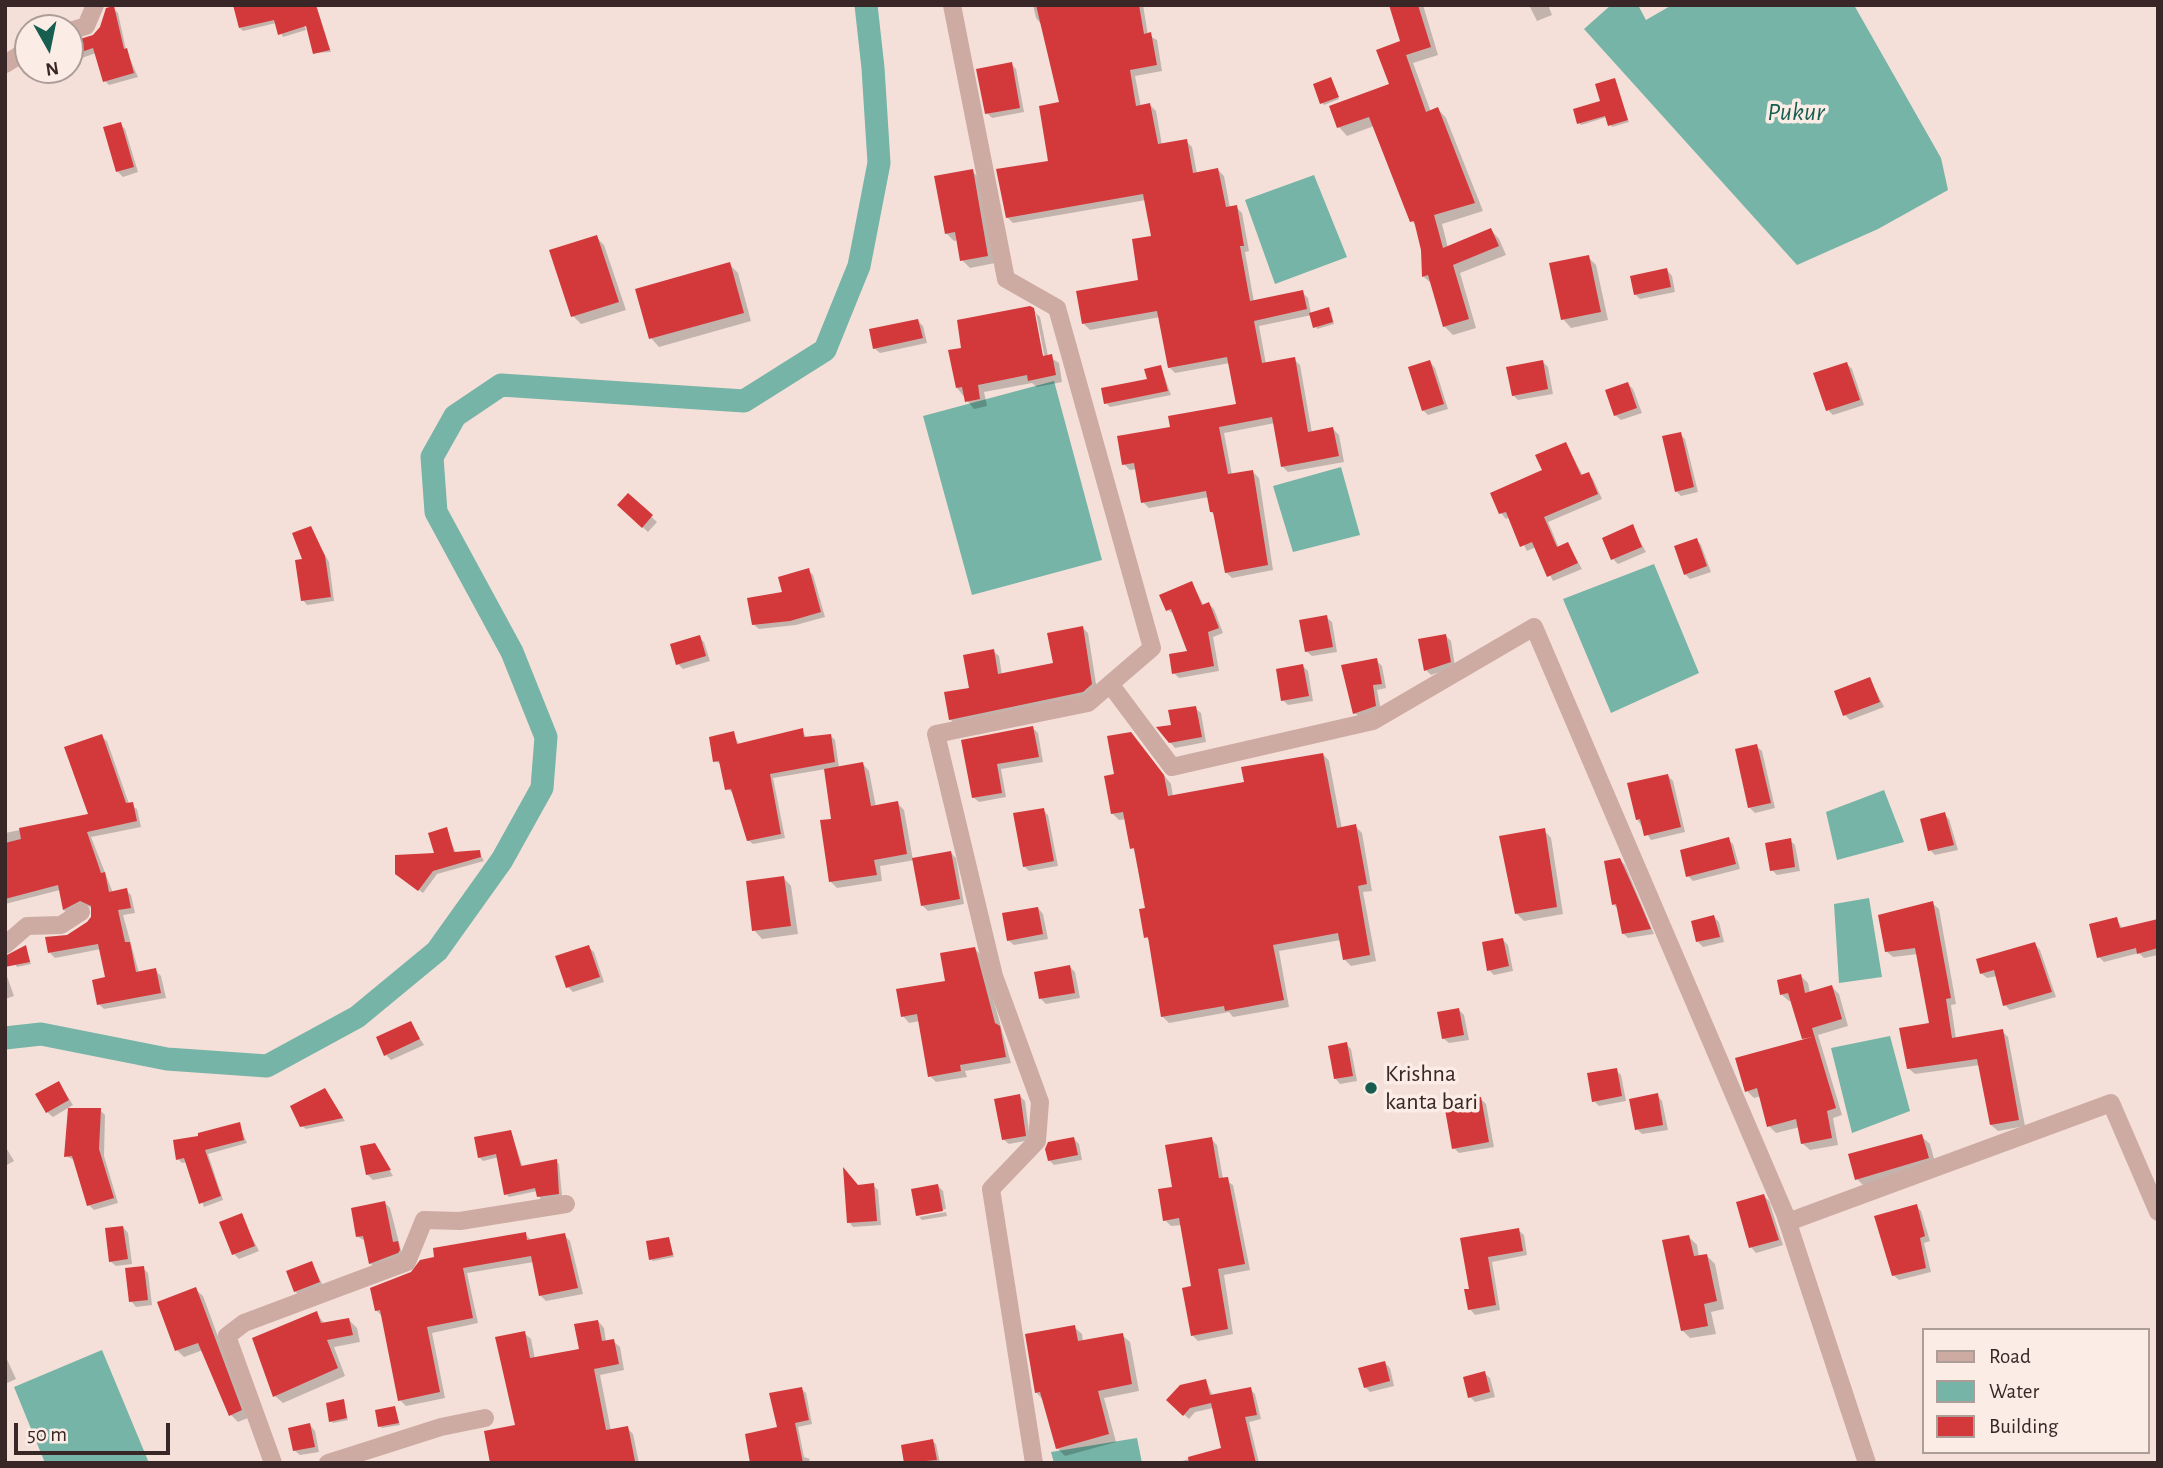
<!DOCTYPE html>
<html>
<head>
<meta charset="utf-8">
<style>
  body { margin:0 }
  #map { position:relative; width:2163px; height:1468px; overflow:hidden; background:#f4e0d9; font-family:"Alegreya Sans",sans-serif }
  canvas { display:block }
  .frame { position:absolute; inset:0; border:7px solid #382726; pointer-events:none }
  .legend { position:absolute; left:1922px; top:1328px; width:228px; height:126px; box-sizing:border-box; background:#fbece6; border:2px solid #ad9d99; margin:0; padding:9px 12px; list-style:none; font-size:21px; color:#382726 }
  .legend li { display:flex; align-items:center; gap:14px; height:35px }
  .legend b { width:35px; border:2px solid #ad9d99 }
  .north { position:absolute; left:14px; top:14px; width:70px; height:70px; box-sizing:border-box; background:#fbece6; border:2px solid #ad9d99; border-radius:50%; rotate:171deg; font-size:19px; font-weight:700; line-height:28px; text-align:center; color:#382726 }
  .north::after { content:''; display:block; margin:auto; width:24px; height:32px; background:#175e50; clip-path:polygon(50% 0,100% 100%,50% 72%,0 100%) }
  .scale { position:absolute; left:14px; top:1423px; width:156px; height:32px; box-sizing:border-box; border:4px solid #382726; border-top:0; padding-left:9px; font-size:21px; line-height:24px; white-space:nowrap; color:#382726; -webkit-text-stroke:5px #fbece6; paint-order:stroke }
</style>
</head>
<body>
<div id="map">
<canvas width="2163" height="1468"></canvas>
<div class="frame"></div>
<ul class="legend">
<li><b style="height:9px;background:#cdaba3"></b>Road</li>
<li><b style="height:19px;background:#75b4a6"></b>Water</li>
<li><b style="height:19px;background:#d3383b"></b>Building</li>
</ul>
<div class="north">N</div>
<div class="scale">50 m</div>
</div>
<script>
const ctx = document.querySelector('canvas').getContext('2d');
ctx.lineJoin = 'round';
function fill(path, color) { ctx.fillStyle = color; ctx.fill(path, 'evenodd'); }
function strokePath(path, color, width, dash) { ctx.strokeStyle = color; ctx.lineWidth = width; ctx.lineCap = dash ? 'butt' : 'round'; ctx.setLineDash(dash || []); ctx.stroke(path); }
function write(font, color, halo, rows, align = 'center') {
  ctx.font = font + ' "Alegreya Sans",sans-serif'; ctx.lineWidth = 7; ctx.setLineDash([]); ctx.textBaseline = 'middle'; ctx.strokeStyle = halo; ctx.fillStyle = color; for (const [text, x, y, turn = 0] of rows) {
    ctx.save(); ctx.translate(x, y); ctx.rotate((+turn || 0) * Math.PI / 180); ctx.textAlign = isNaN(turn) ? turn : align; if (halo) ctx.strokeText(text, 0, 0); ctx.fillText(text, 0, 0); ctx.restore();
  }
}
const water = new Path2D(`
  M1611 5H1638L1646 20 1672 5H1854L1941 158 1948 190 1878 229 1797 265 1584 29Z
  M1314 175 1347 257 1275 284 1245 200Z
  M1054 381 1102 560 972 595 923 416Z
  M1341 467 1360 535 1293 552 1273 486Z
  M1654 564 1699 673 1611 713 1563 599Z
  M1884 790 1904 842 1837 860 1826 812Z
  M1869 898 1882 977 1839 983 1834 904Z
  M1890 1036 1910 1111 1852 1133 1831 1048Z
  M102 1350 149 1463H45L14 1387Z
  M1137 1438 1142 1463H1054L1051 1452Z`);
const shadow = new Path2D(`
  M297 5 306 30 283 37 276 23 243 31 240 28Z
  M303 5H316L331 52 314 53Z
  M1033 5H1143L1148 35 1157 40 1162 71 1135 76 1141 107 1150 105 1156 111 1162 145 1186 141 1192 147 1197 174 1218 170 1224 176 1230 208 1236 207 1242 213 1249 251 1245 252 1254 302 1302 292 1308 298 1311 314 1331 311 1334 324 1317 329 1312 315 1259 326 1266 364 1294 359 1300 365 1312 433 1333 429 1339 435 1344 462 1288 472 1282 466 1275 423 1224 433 1232 475 1253 472 1259 478 1273 570 1232 578 1226 572 1216 516 1211 512 1209 497 1149 508 1143 502 1137 469 1130 470 1124 464 1172 428 1238 405 1230 363 1175 373 1169 367 1160 317 1090 330 1084 324 1140 282 1153 238 1146 200 1013 223 1007 217 1051 162 1061 103 1041 24 1036 18Z
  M1390 5H1423L1438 55 1413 63 1431 112 1438 109 1446 118 1483 211 1442 224 1448 248 1491 230 1499 239 1506 255 1460 273 1476 328 1453 335 1444 326 1433 285 1424 277 1423 250 1417 227 1412 221 1374 126 1347 136 1339 127 1391 85 1402 42Z
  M1529 5H1548L1552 15 1537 21Z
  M113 8 118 13 126 50 138 77 109 85 105 81 96 53 73 61 70 43 90 38 99 29 107 10Z
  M1011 64 1016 69 1024 112 992 118 987 113Z
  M1331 79 1339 99 1324 105 1322 103Z
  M1615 80 1629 122 1612 127 1607 117 1581 125 1579 123 1602 102Z
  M120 124 125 129 138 172 123 177 118 172 105 128Z
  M972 171 980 179 995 263 970 268 962 260 958 240 954 241 946 233Z
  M596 237 604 245 626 310 581 324 573 316Z
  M1588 257 1596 265 1608 320 1571 328 1563 319Z
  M729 264 738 273 751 321 659 347 651 338Z
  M1667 270 1672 276 1675 292 1640 299 1635 294Z
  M1033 309 1036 313H1033L1043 365 1046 364 1036 313 1040 317 1048 356 1059 363 1062 382 1037 387 1032 383 984 392 987 406 974 409 957 388 963 349Z
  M918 321 923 326 927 343 880 353 874 348Z
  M1430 362 1435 368 1448 409 1428 415 1423 410Z
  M1543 362 1548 367 1553 394 1518 400 1513 395Z
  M1847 364 1852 369 1864 405 1833 415 1828 410Z
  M1161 367 1171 395 1110 407 1106 403 1149 381Z
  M1628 384 1633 389 1642 413 1621 420 1615 415Z
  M1680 434 1685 439 1698 492 1681 496 1676 491Z
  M1566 444 1583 476 1588 474 1593 479 1602 499 1548 522 1559 548 1568 544 1582 569 1553 581 1536 547 1527 551 1510 517 1506 519 1501 513 1544 471Z
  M628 495 657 522 648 532 619 505Z
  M1632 527 1646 552 1618 564 1613 559Z
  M310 528 329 562 334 601 307 605 303 600Z
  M1696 540 1701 545 1711 572 1690 579 1685 574Z
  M808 570 813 575 825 617 796 625 759 629 753 624Z
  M1192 583 1204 606 1209 604 1214 609 1223 633 1213 637 1219 671 1179 678 1174 673 1189 652 1175 615 1168 610 1162 596Z
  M1326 617 1332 622 1337 652 1312 656 1306 651Z
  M1083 628 1088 633 1097 690 1088 697 955 724 950 719 993 651 999 656 1002 675 1055 665Z
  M1446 636 1451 641 1455 667 1431 675 1426 670Z
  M699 637 704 642 710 661 683 669 678 664Z
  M1376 660 1382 666 1386 688 1377 690 1381 711 1360 718 1355 713Z
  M1303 666 1308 671 1313 701 1288 705 1283 700Z
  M1870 679 1884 707 1850 720 1845 715Z
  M1195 708 1201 713 1206 742 1175 748 1170 742 1173 726Z
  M1033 728 1038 733 1043 762 1001 769 1006 797 979 802 973 797 963 742Z
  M802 730 807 739 831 736 835 740 839 768 863 764 869 771 876 807 897 803 904 810 913 860 951 853 956 858 964 904 928 911 923 906 915 860 880 866 882 881 837 888 831 882 833 820 826 769 773 778 785 838 753 844 748 840 734 793 727 789 722 765 715 761 733 733 740 746Z
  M1131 733 1171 784 1173 797 1246 784 1323 754 1329 761 1342 829 1355 826 1362 833 1372 891 1363 892 1376 961 1351 966 1344 959 1341 940 1279 951 1289 1007 1233 1017 1229 1012 1169 1023 1163 1017 1151 942 1146 937 1147 909 1127 819 1119 820 1112 813 1116 776Z
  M101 736 107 741 129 804 137 809 141 827 91 837 113 893 126 890 131 895 135 913 123 915 139 973 155 970 161 976 166 998 104 1009 99 1004 107 979 101 949 55 958 50 953 88 923 93 917V909L86 905 69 915 64 910 60 890 5 904V833L90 816Z
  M1756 746 1762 751 1775 808 1755 813 1750 808Z
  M1668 776 1673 781 1685 832 1651 840 1637 819Z
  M1043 810 1048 815 1058 866 1029 871 1024 866Z
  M1944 814 1949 819 1958 850 1935 855 1930 850Z
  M446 829 456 853 479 852 484 861 437 874 423 893 402 877 436 854Z
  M1544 830 1551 838 1563 914 1524 921 1517 914Z
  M1728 839 1733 844 1740 869 1693 881 1688 876Z
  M1790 840 1795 845 1800 871 1777 875 1772 870Z
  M1620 860 1625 865 1654 934 1628 938 1623 933 1619 910 1613 904Z
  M783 877 791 886 798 934 762 939 754 930Z
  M1932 903 1939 909 1956 1004 1951 1005 1956 1039 2002 1031 2008 1037 2025 1126 1998 1131 1991 1125 1980 1065 1915 1074 1908 1068 1931 1024 1918 954 1893 957 1886 951Z
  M1038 908 1043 914 1048 939 1014 945 1008 940Z
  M1714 917 1719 922 1724 942 1703 947 1698 942Z
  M2116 919 2123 929 2158 921V955L2144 958 2139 953 2104 962 2099 957Z
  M1503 940 1508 945 1513 971 1494 975 1489 970Z
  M2035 944 2040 950 2056 997 2010 1010 2005 1005 1997 976 1987 978 1981 973Z
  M588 947 594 952 604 982 573 992 568 987Z
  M26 948 31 964 17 967 15 964Z
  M975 949 981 955 1011 1063 965 1071 967 1077 936 1082 930 1076 920 1021 909 1023 903 1016 947 982Z
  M1070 967 1075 972 1080 998 1046 1004 1041 999Z
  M5 971 14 996 5 999Z
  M1801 976 1808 983 1810 993 1832 987 1839 994 1848 1026 1818 1035 1842 1115 1833 1118 1838 1145 1810 1150 1802 1143 1800 1127 1776 1133 1769 1126 1761 1096 1754 1098 1747 1091 1805 1040 1792 1001H1789L1781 994Z
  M1459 1010 1464 1015 1469 1040 1449 1043 1443 1038Z
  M410 1023 424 1045 391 1060 386 1055Z
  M1346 1044 1351 1049 1357 1081 1340 1084 1335 1078Z
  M1616 1070 1621 1075 1626 1101 1599 1106 1594 1101Z
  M59 1083 73 1105 53 1117 47 1112Z
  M325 1090 345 1121 306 1129 302 1126Z
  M1657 1095 1662 1101 1668 1130 1642 1134 1637 1129Z
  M1020 1096 1025 1101 1030 1140 1009 1144 1003 1139Z
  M1481 1099 1486 1104 1494 1147 1459 1153 1454 1148Z
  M100 1110 105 1115 104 1156 118 1203 94 1210 89 1205 76 1161 66 1156Z
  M239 1124 247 1143 208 1154 223 1200 204 1207 187 1162 182 1163 178 1159 200 1138Z
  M511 1132 523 1168 556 1161 559 1164 562 1196 541 1200 537 1191 509 1197 506 1194 499 1157 483 1161 479 1157Z
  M1921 1136 1930 1144 1936 1166 1865 1187 1857 1179Z
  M1074 1139 1079 1144 1082 1160 1054 1165 1049 1160Z
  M1211 1139 1217 1145 1223 1179 1233 1185 1250 1270 1224 1275 1233 1334 1198 1341 1192 1335 1193 1288 1182 1225 1171 1226 1165 1220 1174 1188Z
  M5 1146 14 1161 5 1166Z
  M376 1148 393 1176 373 1180 367 1174Z
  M873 1185 878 1190 881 1225 853 1227 849 1222 858 1186Z
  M938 1186 943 1191 946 1209 919 1213V1216L917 1215Z
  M1764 1196 1769 1201 1783 1245 1756 1253 1751 1247Z
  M385 1203 390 1208 403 1258 375 1268 370 1263 366 1241 358 1237Z
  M1916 1206 1921 1211 1930 1241 1924 1243 1931 1272 1899 1280 1893 1275Z
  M946 1212 947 1216 922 1220 919 1217Z
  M241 1216 259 1251 239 1259 234 1254Z
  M123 1227 128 1233 132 1264 116 1266 110 1261Z
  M1518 1230 1524 1235 1527 1255 1492 1262 1500 1310 1475 1315 1470 1309 1471 1290 1462 1240Z
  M525 1234 532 1241 564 1235 570 1241 583 1294 546 1301 540 1295 534 1262 467 1273 478 1323 432 1333 445 1398 406 1406 400 1400 382 1316 376 1310Z
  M1689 1237 1697 1245 1699 1257 1707 1256 1715 1264 1724 1309 1711 1312 1716 1334 1690 1338 1682 1330Z
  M669 1239 674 1257 653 1261 651 1259Z
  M312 1263 324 1288 300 1297 295 1291Z
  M143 1268 148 1273 152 1305 136 1307 131 1301Z
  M195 1289 203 1296 248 1418 238 1422 231 1415 203 1350 184 1357 177 1350Z
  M316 1313 325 1324 349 1320 357 1328 360 1342 334 1347 345 1376 283 1403 275 1396Z
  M598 1321 604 1328 606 1342 613 1341 620 1347 624 1370 600 1375 611 1431 627 1428 633 1434 639 1463H492L518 1426 524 1333 531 1339 535 1359 581 1350Z
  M1074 1327 1082 1334 1083 1342 1122 1335 1130 1342 1139 1391 1104 1398 1116 1442 1065 1456 1057 1448 1044 1401 1036 1392Z
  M5 1355 16 1379 5 1384Z
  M1385 1363 1390 1368 1394 1386 1370 1392 1365 1387Z
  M1484 1373 1490 1378 1495 1397 1475 1402 1470 1397Z
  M1206 1381 1213 1396 1250 1389 1255 1394 1261 1419 1249 1422 1259 1463H1174L1224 1450 1213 1408 1195 1412 1189 1419 1168 1400Z
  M801 1389 806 1393 812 1424 798 1427 804 1457 810 1459 808 1463H752L779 1429Z
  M343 1401 348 1420 333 1423 331 1421Z
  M395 1408 400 1425 382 1428 380 1426Z
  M310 1425 315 1431 319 1452 300 1455 294 1450Z
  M932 1441 936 1444 940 1463H906Z`);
const canal = new Path2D(`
  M5 1038 41 1034 167 1059 267 1066 357 1017 437 951 502 860 542 788 546 737 512 652 436 512 432 457 455 416 501 385 744 401 825 350 859 266 879 163 873 68 866 5`);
const building = new Path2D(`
  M233 5H316L330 50 313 54 306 26 278 35 274 20 239 28Z
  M1036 5H1139L1144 34 1151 32 1157 65 1130 70 1136 106 1150 103 1158 144 1187 139 1193 173 1218 168 1226 207 1237 205 1244 246H1240L1250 301 1303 290 1307 309 1254 321 1262 363 1295 357 1308 432 1333 427 1339 456 1281 467 1272 417 1219 427 1228 474 1253 470 1268 565 1225 573 1213 512H1210L1206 491 1141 503 1134 463 1122 465 1117 436 1170 427 1168 416 1236 404 1227 357 1168 368 1157 311 1082 324 1076 291 1138 280 1132 239 1151 236 1143 194 1006 218 996 169 1048 161 1039 106 1059 102Z
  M1389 5H1418L1431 47 1406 55 1426 112 1438 107 1475 203 1434 215 1443 248 1491 228 1499 246 1453 265 1469 319 1443 327 1428 275 1422 277 1421 250 1414 221 1410 222 1369 117 1337 128 1329 106 1389 84 1376 50 1400 41Z
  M114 6 124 49 127 48 134 73 103 82 93 48 70 56V42L93 35 100 27 106 8Z
  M1012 62 1020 108 985 114 976 69Z
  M1331 77 1339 97 1320 104 1313 84Z
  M1615 78 1628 120 1608 126 1605 116 1577 124 1573 109 1600 101 1595 84Z
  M121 122 134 167 116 172 103 127Z
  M973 169 988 256 960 261 955 232 945 234 934 176Z
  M597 235 619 302 571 317 549 250Z
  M1589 255 1601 312 1561 320 1549 263Z
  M730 262 744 313 649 339 635 289Z
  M1667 268 1671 287 1634 295 1630 276Z
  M1030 306 1034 308 1043 356 1052 354 1056 375 1028 381 1027 375 978 385 980 399 965 402 962 387 956 388 948 350 961 348 957 320Z
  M1329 307 1333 322 1313 328 1309 313Z
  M918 319 923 338 873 349 869 329Z
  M1430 360 1444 404 1422 411 1408 367Z
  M1543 360 1548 389 1512 396 1506 367Z
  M1847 362 1860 400 1826 411 1813 373Z
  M1161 365 1168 391 1104 404 1101 388 1147 379 1144 369Z
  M1628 382 1637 408 1614 416 1605 390Z
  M1681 432 1694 487 1675 492 1662 436Z
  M1566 442 1581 475 1589 472 1598 494 1544 517 1557 547 1568 542 1578 563 1547 577 1532 542 1520 547 1506 512 1499 514 1490 493 1542 470 1535 455Z
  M628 493 653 515 642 528 617 505Z
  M1633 524 1642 547 1611 560 1602 538Z
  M311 526 325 556 331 597 301 601 295 560 302 559 292 533Z
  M1697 538 1707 566 1684 575 1674 546Z
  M809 568 821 612 790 621 752 625 747 598 782 592 778 577Z
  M1192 581 1202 605 1209 602 1219 628 1208 632 1214 666 1172 674 1169 654 1187 651 1171 609 1166 611 1159 595Z
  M1327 615 1333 647 1305 652 1299 620Z
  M1083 626 1092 684 1083 692 949 720 944 692 969 688 963 655 994 649 998 674 1053 663 1047 633Z
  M1446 634 1451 662 1424 671 1418 639Z
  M700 635 706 656 676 665 670 644Z
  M1377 658 1382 684 1373 685 1376 706 1353 714 1341 665Z
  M1303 664 1309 696 1281 701 1276 669Z
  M1870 677 1880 702 1843 716 1834 691Z
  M1196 706 1202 737 1169 743 1156 727 1171 725 1168 710Z
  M1033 726 1039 757 997 764 1002 793 972 798 961 740Z
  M803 728 804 737 831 734 835 762 770 774 781 834 747 841 731 789 725 790 719 761 713 762 709 737 734 731 737 744Z
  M1131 732 1164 775 1168 796 1244 782 1241 767 1323 753 1337 828 1356 824 1367 884 1358 886 1370 955 1343 960 1338 933 1273 945 1284 1000 1225 1011 1224 1006 1161 1017 1148 937 1144 938 1139 909 1145 908 1134 848 1130 849 1123 812 1111 814 1104 776 1114 774 1107 736Z
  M102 734 126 803 133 802 137 821 87 832 101 873 105 872 109 892 127 888 131 908 118 910 125 942H130L136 972 156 968 161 993 97 1005 92 980 105 977 98 944 48 953 45 937 67 935 87 922 91 917V906L80 901 63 910 58 885 5 899V843L21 839 19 828 88 814 64 747Z
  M1757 744 1771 803 1748 808 1735 749Z
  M863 762 871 806 898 801 907 854 874 860 877 875 829 882 820 820 831 819 824 769Z
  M1668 774 1681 827 1644 836 1640 819 1636 820 1627 783Z
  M1044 808 1054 861 1023 867 1013 813Z
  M1945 812 1954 845 1928 851 1920 819Z
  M447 827 454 852 480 850 481 857 433 871 418 891 395 874V855L434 853 428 833Z
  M1545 828 1557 907 1515 914 1499 836Z
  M1729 837 1736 864 1686 877 1680 850Z
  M1791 838 1795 867 1770 871 1765 843Z
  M951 851 960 899 921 906 912 858Z
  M1620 858 1640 903 1651 929 1622 934 1616 904 1612 905 1604 861Z
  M784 876 791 926 752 931 746 881Z
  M1933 901 1951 998 1946 999 1952 1038 2003 1029 2019 1120 1990 1125 1977 1059 1907 1069 1899 1028 1929 1023 1915 948 1885 952 1878 915Z
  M1038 907 1043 934 1007 941 1002 913Z
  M1714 915 1720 937 1696 942 1691 921Z
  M2117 917 2120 928 2158 919V948L2137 954 2136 948 2097 958 2089 924Z
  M1503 938 1509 966 1487 971 1482 942Z
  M2035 942 2052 992 2003 1006 1994 970 1980 974 1976 959Z
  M26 945 30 962 5 967V956Z
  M589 945 600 977 566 988 555 956Z
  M975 947 995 1023 1000 1026 1006 1057 960 1065 961 1071 928 1077 917 1014 901 1017 896 989 945 981 940 953Z
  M1070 965 1075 993 1039 999 1034 972Z
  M1801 974 1805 993 1832 985 1842 1019 1812 1028 1836 1108 1827 1111 1832 1138 1801 1144 1796 1119 1767 1127 1757 1088 1745 1092 1735 1058 1812 1037 1802 1039 1788 993 1780 995 1777 980Z
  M1459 1008 1464 1035 1442 1039 1437 1012Z
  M411 1021 420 1039 384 1056 376 1037Z
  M1347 1042 1353 1076 1334 1079 1328 1046Z
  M1617 1068 1622 1096 1592 1102 1587 1073Z
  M59 1081 69 1100 46 1113 35 1094Z
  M325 1088 343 1118 300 1127 290 1106Z
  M1658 1093 1663 1125 1635 1130 1629 1099Z
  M1020 1094 1026 1136 1002 1140 994 1099Z
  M1481 1097 1489 1142 1452 1149 1444 1104Z
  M68 1108H101L99 1149 114 1198 87 1206 72 1156 64 1157Z
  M240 1122 244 1140 205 1150 221 1196 199 1204 184 1158 176 1160 173 1140 198 1136V1133Z
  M511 1130 521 1166 557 1159 559 1194 537 1197 535 1188 504 1195 496 1154 478 1158 474 1137Z
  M1922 1134 1929 1158 1855 1180 1848 1154Z
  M1074 1137 1078 1155 1048 1161 1045 1149 1048 1142Z
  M1212 1137 1219 1178 1228 1177 1245 1264 1218 1269 1228 1329 1191 1336 1182 1288 1191 1286 1179 1218 1163 1221 1158 1189 1172 1187 1165 1145Z
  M375 1143 391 1170 366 1175 360 1146Z
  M843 1167 858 1185 874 1183 877 1221 847 1223Z
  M938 1184 943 1211 916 1216 911 1189Z
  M1764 1194 1779 1240 1749 1248 1736 1202Z
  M385 1201 393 1242 398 1241 400 1250 398 1253 369 1264 363 1236 356 1237 351 1208Z
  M1917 1204 1925 1236 1920 1238 1926 1268 1892 1276 1874 1216Z
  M242 1213 255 1246 232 1255 219 1222Z
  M123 1226 128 1259 109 1262 105 1228Z
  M1519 1228 1523 1251 1488 1257 1496 1305 1468 1310 1464 1289H1469L1460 1238Z
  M526 1232 527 1240 565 1233 578 1288 539 1296 531 1256 463 1268 473 1318 427 1327 440 1392 398 1401 380 1310 375 1311 370 1288 411 1272 420 1260 434 1257 433 1248Z
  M1689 1235 1694 1256 1707 1254 1717 1301 1704 1304 1708 1326 1681 1331 1662 1240Z
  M669 1237 673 1255 649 1260 646 1241Z
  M312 1261 320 1282 294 1292 286 1271Z
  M144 1266 148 1300 129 1302 125 1268Z
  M196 1287 242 1410 229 1416 198 1343 175 1351 157 1302Z
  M317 1311 321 1323 349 1318 353 1335 327 1340 338 1368 273 1397 252 1338Z
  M598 1320 602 1341 614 1339 619 1364 594 1369 606 1430 628 1426 635 1461 490 1463 484 1431 515 1425 495 1337 525 1331 530 1358 579 1349 574 1324Z
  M1075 1325 1078 1341 1123 1333 1132 1384 1098 1391 1109 1434 1056 1449 1040 1392 1035 1393 1025 1334Z
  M1385 1361 1390 1381 1364 1388 1358 1368Z
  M1485 1371 1490 1392 1468 1398 1463 1377Z
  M1206 1379 1210 1395 1251 1387 1257 1415 1245 1417 1256 1463H1189L1188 1457 1221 1448 1211 1403 1190 1408 1183 1416 1166 1400 1180 1385Z
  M802 1387 809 1420 795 1423 803 1463H750L745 1434 777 1427 769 1393Z
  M344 1399 347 1418 329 1422 326 1403Z
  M395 1406 399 1423 378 1427 375 1410Z
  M310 1423 315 1447 293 1451 288 1428Z
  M933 1439 937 1460 904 1463 901 1445Z`);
const minor = new Path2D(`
  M952 5 1006 279 1057 308 1152 648 1088 703 936 734 994 976 1040 1102 1037 1141 991 1189 1034 1463
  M70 31 86 26 95 5
  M5 64 28 50
  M1110 684 1172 767 1373 721 1534 627 1785 1214 1867 1463
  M5 945 27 926 61 925 81 912
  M1788 1222 2111 1103 2158 1212
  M273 1463 227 1336 244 1323 407 1262 424 1220 460 1221 566 1204
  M328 1463 441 1427 485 1418`);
const markers = [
  [1371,1088,7,"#175e50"]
];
const poiNames = [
  ["Krishna",1385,1074],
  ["kanta bari",1385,1102]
];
const waterNames = [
  ["Pukur",1796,112]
];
fill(water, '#75b4a6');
fill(shadow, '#0003');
strokePath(canal, '#75b4a6', 23);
fill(building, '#d3383b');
strokePath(minor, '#cdaba3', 18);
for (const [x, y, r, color] of markers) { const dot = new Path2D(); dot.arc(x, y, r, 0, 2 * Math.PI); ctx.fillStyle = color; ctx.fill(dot); strokePath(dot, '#fbece6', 2.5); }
write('24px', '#382726', '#fbece6', poiNames, 'left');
write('italic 26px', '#175e50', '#fbece6', waterNames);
</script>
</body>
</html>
